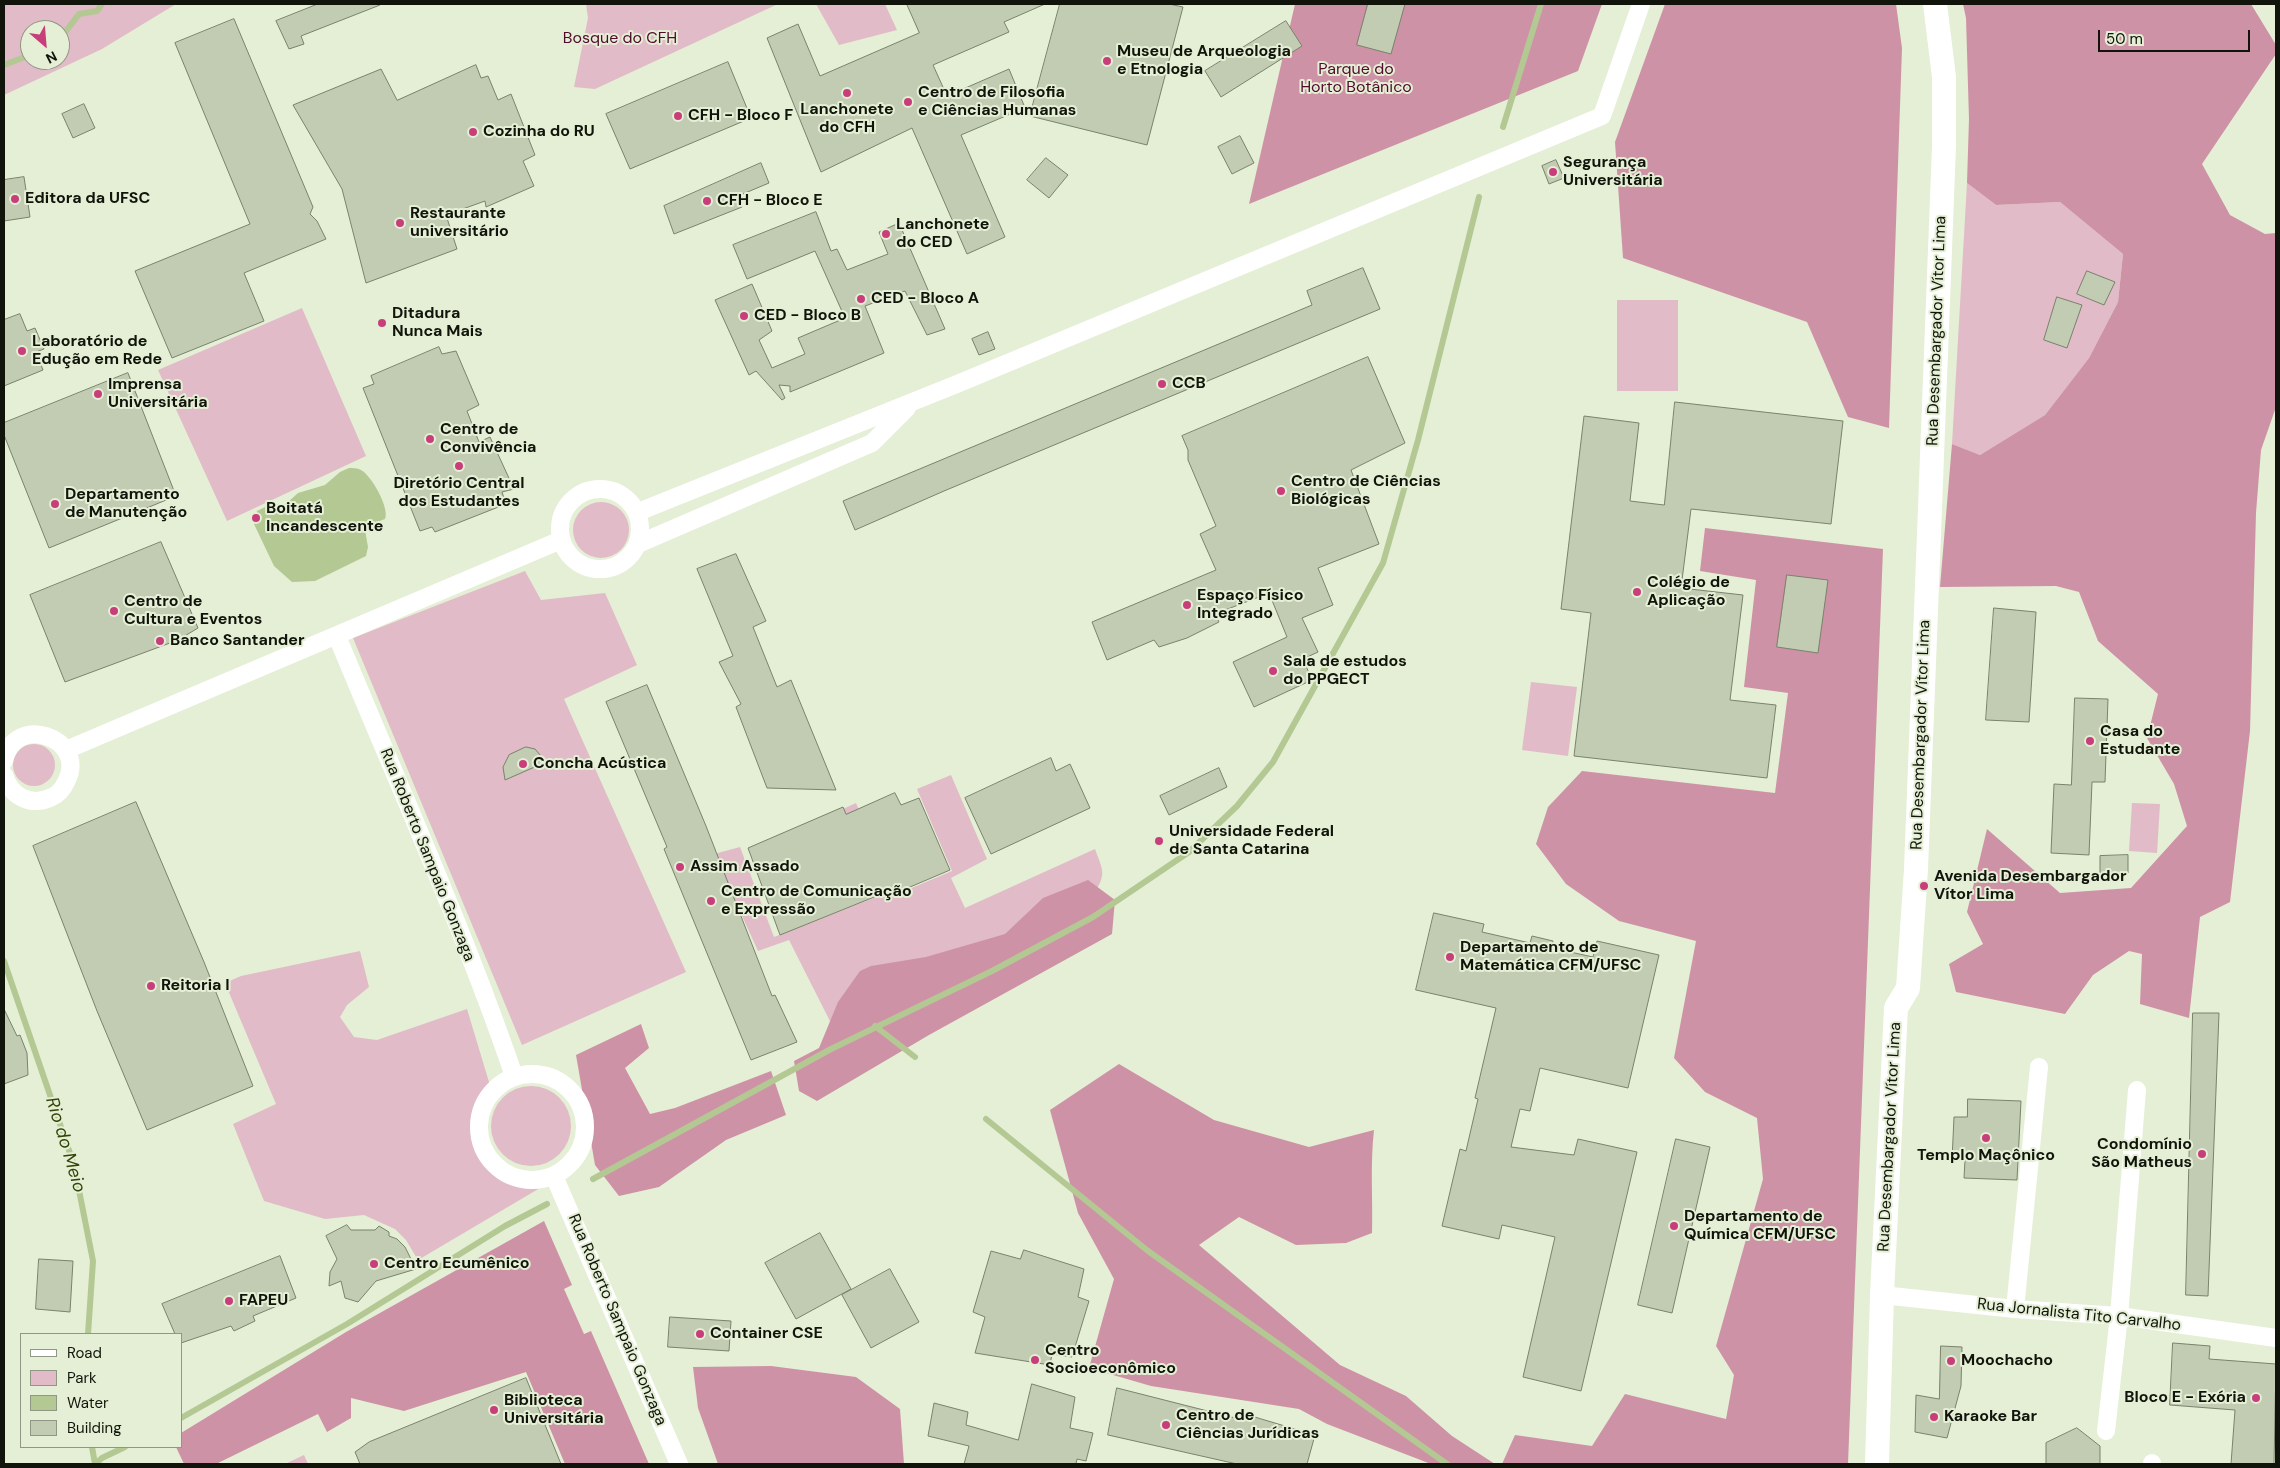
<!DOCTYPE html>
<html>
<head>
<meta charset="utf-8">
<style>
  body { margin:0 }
  #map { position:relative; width:2280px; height:1468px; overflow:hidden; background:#e4efd5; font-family:"DM Sans",sans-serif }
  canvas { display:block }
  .frame { position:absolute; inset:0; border:5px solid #11140b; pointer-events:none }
  .legend { position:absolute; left:20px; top:1333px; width:162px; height:115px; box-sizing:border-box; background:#e4efd5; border:1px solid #909784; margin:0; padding:6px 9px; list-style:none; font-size:15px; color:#11140b }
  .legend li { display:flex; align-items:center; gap:10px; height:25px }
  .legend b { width:25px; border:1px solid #909784 }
  .north { position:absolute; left:20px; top:20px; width:50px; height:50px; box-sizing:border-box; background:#e4efd5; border:1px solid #909784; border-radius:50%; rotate:153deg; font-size:14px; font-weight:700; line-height:20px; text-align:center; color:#11140b }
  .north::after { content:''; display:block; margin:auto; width:18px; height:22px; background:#c73e7a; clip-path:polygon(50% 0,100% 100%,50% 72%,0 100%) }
  .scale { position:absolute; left:2098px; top:30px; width:152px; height:22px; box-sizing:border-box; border:2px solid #11140b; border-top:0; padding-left:6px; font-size:15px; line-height:18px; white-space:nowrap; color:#11140b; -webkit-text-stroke:4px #e4efd5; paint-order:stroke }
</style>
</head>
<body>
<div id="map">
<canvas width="2280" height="1468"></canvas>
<div class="frame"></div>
<ul class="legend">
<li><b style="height:6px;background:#fff"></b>Road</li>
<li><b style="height:14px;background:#e1bbc7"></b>Park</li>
<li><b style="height:14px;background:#b3c892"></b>Water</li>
<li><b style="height:14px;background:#c1ccb3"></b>Building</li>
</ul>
<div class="north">N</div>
<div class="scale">50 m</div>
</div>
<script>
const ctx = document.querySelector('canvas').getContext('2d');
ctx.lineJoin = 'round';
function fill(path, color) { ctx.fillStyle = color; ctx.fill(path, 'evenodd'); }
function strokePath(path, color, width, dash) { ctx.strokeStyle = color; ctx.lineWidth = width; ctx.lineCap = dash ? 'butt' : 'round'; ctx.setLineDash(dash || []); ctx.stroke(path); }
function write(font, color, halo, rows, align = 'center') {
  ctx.font = font + ' "DM Sans",sans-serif'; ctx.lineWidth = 4; ctx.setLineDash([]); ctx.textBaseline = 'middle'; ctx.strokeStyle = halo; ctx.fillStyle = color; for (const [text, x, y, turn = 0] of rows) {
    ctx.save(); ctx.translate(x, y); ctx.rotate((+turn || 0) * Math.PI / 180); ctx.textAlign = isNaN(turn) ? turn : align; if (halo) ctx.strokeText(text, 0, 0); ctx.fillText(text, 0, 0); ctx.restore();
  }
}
const green = new Path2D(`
  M4 4H176L102 49 4 95ZM30 30H60V60H30Z
  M586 4H778L595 89 574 87 588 18Z
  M816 4H885L897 30 839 45Z
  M1967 183 1996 205 2060 202 2123 254 2118 302 2089 358 2045 415 1980 455 1952 444Z
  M1617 300H1678V391H1617Z
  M302 308 366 456 227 521 158 370Z
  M573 530a28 28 0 1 1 56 0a28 28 0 1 1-56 0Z
  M525 571 541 600 605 593 637 665 564 699 686 972 522 1045 353 638Z
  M1531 682 1577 687 1568 756 1522 750Z
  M13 765a21 21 0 1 1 42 0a21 21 0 1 1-42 0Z
  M951 775 987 859 951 878 965 908 1095 849C1103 871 1107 874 1093 895L839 1039 789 940 758 951 714 854 740 847 774 937 876 897 843 809 856 803 895 895 952 871 917 789Z
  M2132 803 2160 804 2157 853 2129 851Z
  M360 951 369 987 347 1005 340 1017 354 1037 377 1040 467 1009 492 1092C488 1098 482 1106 481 1113 474 1140 490 1170 516 1178 522 1180 530 1180 536 1180L540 1188 418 1260 406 1240 395 1229 364 1215 325 1219 264 1201 233 1124 276 1104 225 983 241 976Z
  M491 1126a40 40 0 1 1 80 0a40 40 0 1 1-80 0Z
  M304 1455 308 1464H285Z`);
const forest = new Path2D(`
  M1295 4H1602L1578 71 1249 204Z
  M1665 4H1896L1902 48 1889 428 1848 417 1807 322 1623 258 1615 142Z
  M1963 4H2251L2276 45V54L2202 164 2230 215 2265 234 2276 233V407L2261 450 2256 513 2250 731 2230 902 2200 917 2189 1018 2140 1004 2142 954 2129 951 2093 975 2065 1014 1956 992 1949 964 1983 944 1967 912 1987 829 2060 893 2131 888 2187 826 2174 784 2147 738 2158 694 2098 641 2079 592 2056 586 1940 587 1952 444 1980 455 2045 415 2089 358 2118 302 2123 254 2060 202 1996 205 1967 183 1969 119 1966 18Z
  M1705 528 1883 549 1848 1464H1502L1515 1435 1592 1446 1625 1394 1726 1419 1734 1375 1716 1346 1763 1179 1757 1118 1705 1092 1674 1058 1696 941 1619 921 1566 884 1536 844 1548 807 1582 771 1775 793 1788 693 1744 687 1756 580 1700 571Z
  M1088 880 1115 900 1112 934 929 1035 817 1101 799 1091 794 1061 819 1048 838 1002 860 971 871 966 926 957 1005 934 1043 898Z
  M641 1024 649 1048 625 1068 650 1114 675 1108 771 1071 786 1115 726 1140 659 1187 619 1196 595 1165 576 1055Z
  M1119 1064 1214 1120 1309 1147 1374 1130C1370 1165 1373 1198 1372 1233L1346 1243 1296 1245 1239 1217 1199 1245 1340 1365 1406 1396 1452 1436 1495 1464H1431L1327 1424 1299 1409 1151 1386 1089 1368 1114 1279 1078 1213 1050 1110Z
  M544 1221 572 1285 564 1289 584 1334 591 1331 649 1464H565L526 1372 404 1411 351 1398V1418L327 1432 318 1414 216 1464H184L176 1447H181V1433L346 1332Z
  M771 1366 856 1377 900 1409 904 1464H718L698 1408 693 1367Z`);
const water = new Path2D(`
  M349 468C353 468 357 468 361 470 371 475 390 508 385 519L369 525 365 530 368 547 366 556 315 581 292 582 274 566 254 524 257 511 271 504H286L298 493 325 485 340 472Z`);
const stream = new Path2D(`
  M60 39 79 14 97 11 102 4
  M4 65 30 55
  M1503 127 1541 4
  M4 961 74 1165 93 1261 88 1334
  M875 1026 915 1057
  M986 1119 1148 1251 1447 1464
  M593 1179 831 1049 992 971 1093 917 1189 852 1237 806 1273 762 1383 563 1418 440 1479 197
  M181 1418 347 1324 505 1226 547 1204
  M92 1447 95 1464
  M95 1464 102 1458 125 1447`);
const building = new Path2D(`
  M318 4H380V5L301 36 304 44 289 49 276 21Z
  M907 4H1045L1004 22 1009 32 933 65 947 96 1009 69 1028 115 1015 112 961 135 1005 237 967 254 912 128 821 172 767 38 798 24 820 76 919 33Z
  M1060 4H1169L1183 7 1147 145 1030 116Z
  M1368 4H1405L1391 54 1357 45Z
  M234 19 313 207 310 214 317 221 326 239 244 273 264 321 172 358 135 271 250 224 175 43Z
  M1286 21 1302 46 1221 97 1205 71Z
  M728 62 751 118 630 169 606 114Z
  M476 65 481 78 488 76 498 100 511 94 535 155 523 161 534 186 486 207 485 201 446 215 457 249 366 283 342 189 293 105 381 69 397 100Z
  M84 104 95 128 73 138 62 114Z
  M1240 136 1254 163 1232 174 1218 147Z
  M1046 158 1068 175 1049 198 1027 180Z
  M1556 160 1564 178 1549 184 1542 166Z
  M761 163 769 183 738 196 742 207 674 234 664 206Z
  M24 177 30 217 4 221V180Z
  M816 212 831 251 837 249 847 270 888 254 879 232 899 223 945 329 927 335 905 291 865 306 884 353 790 392V386L779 385 785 398 782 400 756 371 749 375 715 300 752 284 772 331 759 340 772 368 805 354 798 338 845 318 815 251 747 279 733 245Z
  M1363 268 1380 309 944 491 855 530 843 501 1312 305 1307 291Z
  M2087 271 2115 282 2104 305 2077 294Z
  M2057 297 2082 305 2067 348 2044 340Z
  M20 314 27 331 35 328 44 349 36 352 43 370 4 386V320Z
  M988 332 995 349 979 355 972 339Z
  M439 347 442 354 456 351 479 405 467 411 479 442 490 437 514 489 502 492 506 504 435 532 432 527 420 531 363 388 374 384 371 376Z
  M1368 357 1405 443 1351 470 1379 544 1318 568 1333 605 1302 618 1318 652 1303 659 1312 680 1254 707 1233 662 1287 637 1269 593 1215 614 1219 622 1187 638 1159 647 1154 640 1107 660 1092 622 1216 570 1200 534 1216 526 1188 460V450L1182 436Z
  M128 373 176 496 49 548 4 435V423Z
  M1675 402 1843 421 1831 524 1691 509 1681 588 1743 595 1730 700 1776 705 1767 778 1574 756 1591 613 1561 609 1584 416 1639 423 1630 501 1664 505Z
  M161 542 198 628 178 640 65 682 30 595Z
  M736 554 766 621 753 627 777 687 791 680 836 790 767 788 736 707 741 704 719 662 733 656 697 569Z
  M1787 575 1828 580 1818 653 1777 647Z
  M1994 608 2036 612 2029 722 1986 720Z
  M647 685 706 826 772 996 775 995 797 1042 751 1060 664 849 667 847 606 702Z
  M2075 698 2108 699 2105 782H2092L2089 855 2051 853 2054 784 2071 785Z
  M526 747 535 749 546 762 505 780 503 767 509 755Z
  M1051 758 1056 771 1070 764 1090 808 991 854 965 798Z
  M1219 768 1227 787 1169 815 1160 796Z
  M895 793 901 805 919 798 950 870 896 893 894 889 780 935 748 848 843 807 846 814Z
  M136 802 204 962 253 1086 147 1130 97 1011 33 846Z
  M2128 855V873H2100V856Z
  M1434 913 1484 924 1482 932 1530 943 1532 936 1553 941 1552 948 1593 957 1597 941 1659 955 1628 1088 1540 1068 1530 1111 1520 1109 1511 1147 1574 1155 1578 1139 1637 1152 1581 1391 1523 1377 1555 1237 1502 1225 1499 1239 1442 1226 1460 1149 1466 1151 1478 1099 1475 1098 1496 1008 1416 990Z
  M4 1009 17 1036 20 1035 27 1053 28 1075 4 1084Z
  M2193 1013H2219L2208 1296 2186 1295Z
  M1968 1099 2021 1101 2017 1180 1964 1178 1965 1160H1952L1954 1117H1967Z
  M1676 1139 1710 1147 1672 1313 1638 1305Z
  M347 1225 351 1230H375L379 1226 389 1232V1236L397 1239 405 1247 416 1269 376 1281 358 1302 345 1298 341 1281 329 1286 330 1272 337 1259 326 1236Z
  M820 1233 851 1289 796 1319 765 1263Z
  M1024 1250 1084 1269 1078 1297 1089 1301 1072 1357 1052 1354 1050 1365 975 1353 985 1317 973 1312 991 1251 1020 1259Z
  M280 1256 296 1298 253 1316 255 1321 234 1331 231 1326 181 1343V1334H175L162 1304Z
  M39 1259 73 1261 70 1312 36 1309Z
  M890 1269 919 1322 871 1348 842 1295Z
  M670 1317 731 1321 729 1351 668 1347Z
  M2173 1343 2210 1346 2209 1359 2276 1364 2274 1464H2231L2235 1410 2170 1405Z
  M1941 1346 1962 1347 1961 1386 1947 1438 1915 1432 1916 1395 1939 1399Z
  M526 1378 561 1464H360L355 1452 369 1442Z
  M1032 1384 1075 1397 1070 1428 1093 1433 1086 1461 1077 1459 1076 1464H964L969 1446 928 1436 934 1403 968 1412 966 1425 1018 1440Z
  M1117 1388 1243 1420 1248 1415 1315 1435 1307 1464H1237L1108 1435Z
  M2077 1428 2100 1446V1464H2046V1443Z`);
const minor = new Path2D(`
  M560 529a40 40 0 1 1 80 0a40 40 0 1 1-80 0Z
  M638 512 957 384 1602 116 1641 4
  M638 544 872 443 907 408
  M337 636C397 782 463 927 514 1076
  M66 750 561 540
  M4 761C14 712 87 738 67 780 64 787 59 794 52 797 31 807 11 797 4 775
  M479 1127a53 53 0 1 1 106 0a53 53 0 1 1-106 0Z
  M554 1176 679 1464
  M1882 1295 2015 1309 2119 1316 2276 1338
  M2015 1309 2039 1067
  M2106 1431 2119 1316 2137 1090
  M2152 1464V1463`);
const secondary = new Path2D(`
  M1877 1464 1882 1295 1896 1008 1908 988 1916 869 1944 146V77L1935 4`);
const markers = [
  [1107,61,5,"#c73e7a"],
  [847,93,5,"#c73e7a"],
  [908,102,5,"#c73e7a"],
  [678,116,5,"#c73e7a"],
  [473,132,5,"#c73e7a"],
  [1553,172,5,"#c73e7a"],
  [15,199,5,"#c73e7a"],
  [707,201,5,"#c73e7a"],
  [400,223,5,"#c73e7a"],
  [886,234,5,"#c73e7a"],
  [861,299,5,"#c73e7a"],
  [744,316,5,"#c73e7a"],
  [382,323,5,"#c73e7a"],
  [22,351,5,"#c73e7a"],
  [1162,384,5,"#c73e7a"],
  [98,394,5,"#c73e7a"],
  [430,439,5,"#c73e7a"],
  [459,466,5,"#c73e7a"],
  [1281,491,5,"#c73e7a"],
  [55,504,5,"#c73e7a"],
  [256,518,5,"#c73e7a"],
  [1637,592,5,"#c73e7a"],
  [1187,605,5,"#c73e7a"],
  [114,611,5,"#c73e7a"],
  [160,641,5,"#c73e7a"],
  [1273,671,5,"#c73e7a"],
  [2090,741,5,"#c73e7a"],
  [523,764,5,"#c73e7a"],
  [1159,841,5,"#c73e7a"],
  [680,867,5,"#c73e7a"],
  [1924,886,5,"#c73e7a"],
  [711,901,5,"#c73e7a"],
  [1450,957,5,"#c73e7a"],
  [151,986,5,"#c73e7a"],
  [1986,1138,5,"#c73e7a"],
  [2202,1154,5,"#c73e7a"],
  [1674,1226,5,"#c73e7a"],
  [374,1264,5,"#c73e7a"],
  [229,1301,5,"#c73e7a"],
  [700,1334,5,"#c73e7a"],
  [1035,1360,5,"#c73e7a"],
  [1951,1361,5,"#c73e7a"],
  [2256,1398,5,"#c73e7a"],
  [494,1410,5,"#c73e7a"],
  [1934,1417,5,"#c73e7a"],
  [1166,1425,5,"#c73e7a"]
];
const parkNames = [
  ["Bosque do CFH",620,39],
  ["Parque do",1356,70],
  ["Horto Botânico",1356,88]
];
const poiNames = [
  ["Museu de Arqueologia",1117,52],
  ["e Etnologia",1117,70],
  ["Centro de Filosofia",918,93],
  ["e Ciências Humanas",918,111],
  ["Lanchonete",847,110,"center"],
  ["do CFH",847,128,"center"],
  ["CFH - Bloco F",688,116],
  ["Cozinha do RU",483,132],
  ["Segurança",1563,163],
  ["Universitária",1563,181],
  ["Editora da UFSC",25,199],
  ["CFH - Bloco E",717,201],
  ["Restaurante",410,214],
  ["universitário",410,232],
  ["Lanchonete",896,225],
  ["do CED",896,243],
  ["CED - Bloco A",871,299],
  ["Ditadura",392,314],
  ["Nunca Mais",392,332],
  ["CED - Bloco B",754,316],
  ["Laboratório de",32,342],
  ["Edução em Rede",32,360],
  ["CCB",1172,384],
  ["Imprensa",108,385],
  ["Universitária",108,403],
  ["Centro de",440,430],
  ["Convivência",440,448],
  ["Centro de Ciências",1291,482],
  ["Biológicas",1291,500],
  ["Diretório Central",459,484,"center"],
  ["dos Estudantes",459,502,"center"],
  ["Departamento",65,495],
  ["de Manutenção",65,513],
  ["Boitatá",266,509],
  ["Incandescente",266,527],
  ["Colégio de",1647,583],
  ["Aplicação",1647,601],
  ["Espaço Físico",1197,596],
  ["Integrado",1197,614],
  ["Centro de",124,602],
  ["Cultura e Eventos",124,620],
  ["Banco Santander",170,641],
  ["Sala de estudos",1283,662],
  ["do PPGECT",1283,680],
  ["Casa do",2100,732],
  ["Estudante",2100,750],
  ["Concha Acústica",533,764],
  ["Universidade Federal",1169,832],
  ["de Santa Catarina",1169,850],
  ["Assim Assado",690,867],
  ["Avenida Desembargador",1934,877],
  ["Vítor Lima",1934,895],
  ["Centro de Comunicação",721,892],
  ["e Expressão",721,910],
  ["Departamento de",1460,948],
  ["Matemática CFM/UFSC",1460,966],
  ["Reitoria I",161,986],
  ["Condomínio",2192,1145,"right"],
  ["São Matheus",2192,1163,"right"],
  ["Templo Maçônico",1986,1156,"center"],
  ["Departamento de",1684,1217],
  ["Química CFM/UFSC",1684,1235],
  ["Centro Ecumênico",384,1264],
  ["FAPEU",239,1301],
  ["Container CSE",710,1334],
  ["Centro",1045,1351],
  ["Socioeconômico",1045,1369],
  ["Moochacho",1961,1361],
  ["Bloco E - Exória",2246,1398,"right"],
  ["Biblioteca",504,1401],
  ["Universitária",504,1419],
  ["Centro de",1176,1416],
  ["Ciências Jurídicas",1176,1434],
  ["Karaoke Bar",1944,1417]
];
const streetNames = [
  ["Rua Desembargador Vítor Lima",1937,331,-88],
  ["Rua Desembargador Vítor Lima",1921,735,-88],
  ["Rua Roberto Sampaio Gonzaga",427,855,68],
  ["Rua Desembargador Vítor Lima",1890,1137,-87],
  ["Rua Jornalista Tito Carvalho",2079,1315,6],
  ["Rua Roberto Sampaio Gonzaga",617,1320,67]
];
const waterNames = [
  ["Rio do Meio",65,1145,73]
];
fill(green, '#e1bbc7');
fill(forest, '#ce92a6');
fill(water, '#b3c892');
strokePath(stream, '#b3c892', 6);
fill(building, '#c1ccb3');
strokePath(building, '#79826b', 1);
strokePath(minor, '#fff', 18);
strokePath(secondary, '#fff', 24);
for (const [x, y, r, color] of markers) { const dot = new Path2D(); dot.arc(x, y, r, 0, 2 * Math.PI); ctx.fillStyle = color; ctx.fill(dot); strokePath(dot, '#e4efd5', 2); }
write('16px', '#51092c', '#e4efd5', parkNames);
write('bold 16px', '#11140b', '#e4efd5', poiNames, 'left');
write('16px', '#11140b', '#e4efd5', streetNames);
write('italic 18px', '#334508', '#e4efd5', waterNames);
</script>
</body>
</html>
